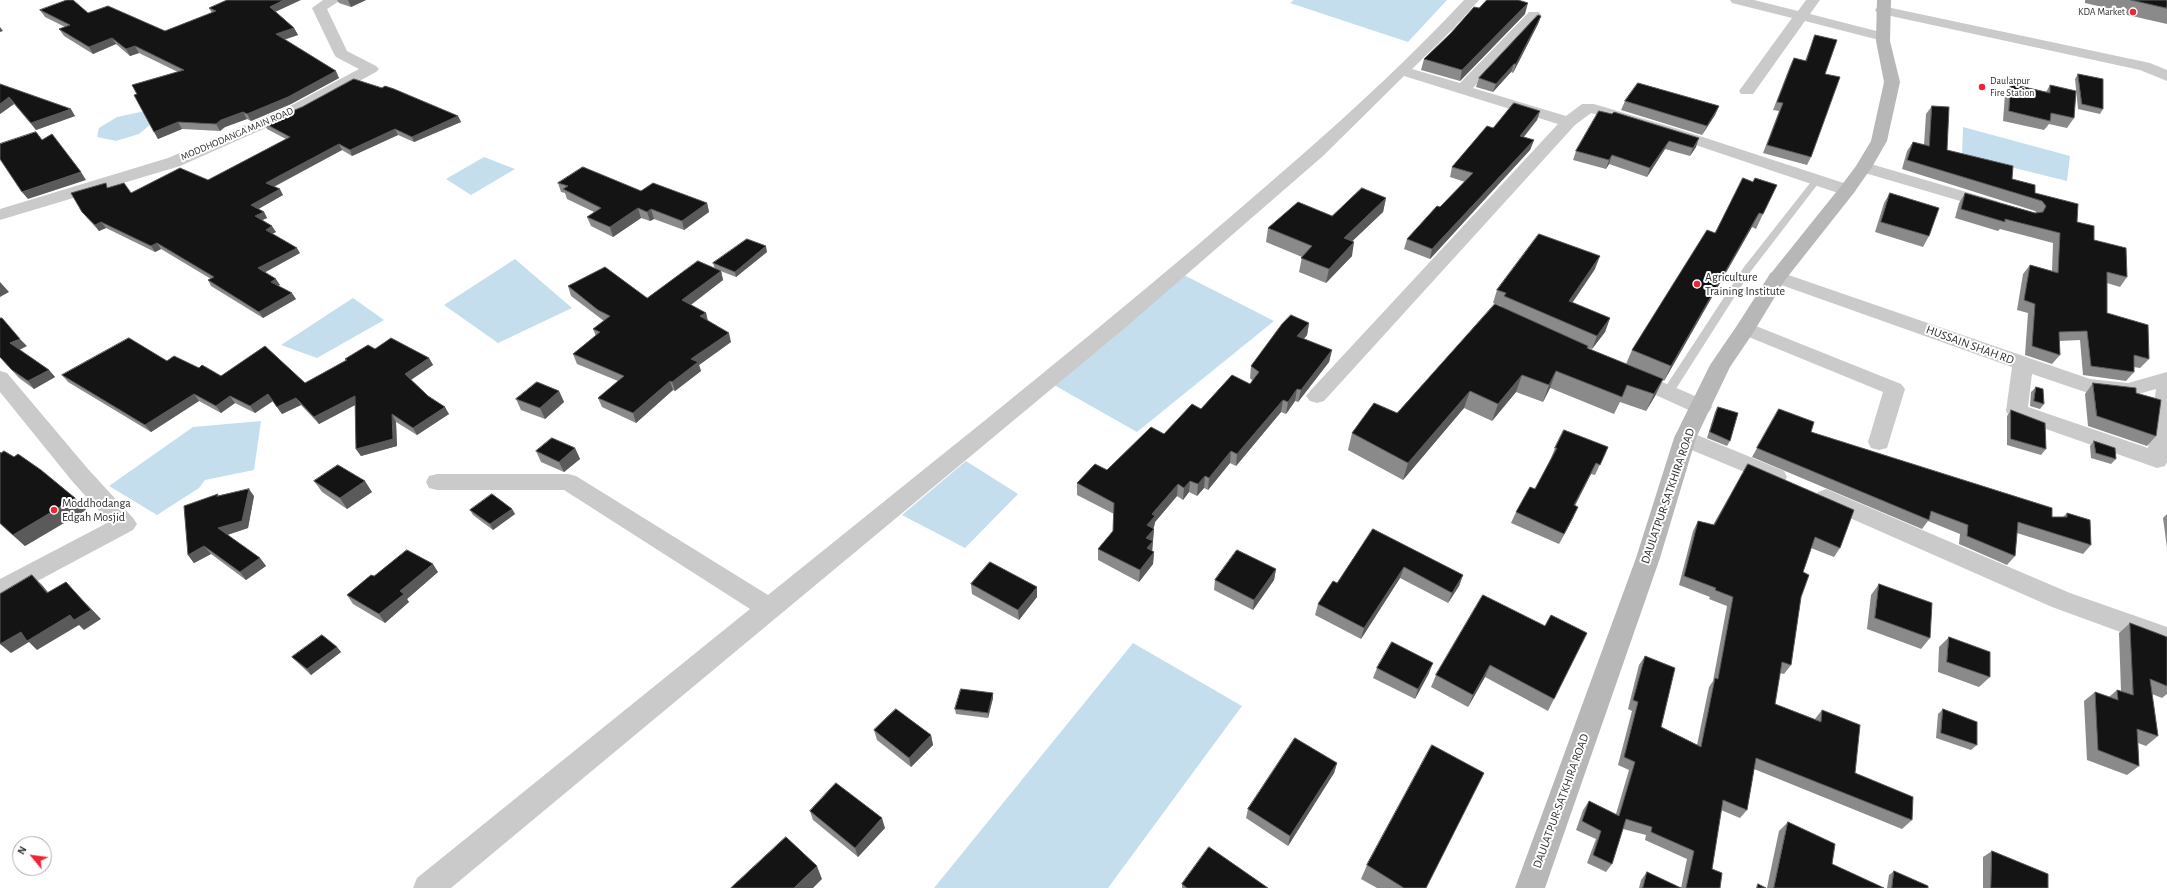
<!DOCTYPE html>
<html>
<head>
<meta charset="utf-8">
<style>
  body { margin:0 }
  #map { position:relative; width:2167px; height:888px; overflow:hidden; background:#fff; font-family:"Alegreya Sans",sans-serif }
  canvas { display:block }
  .north { position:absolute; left:12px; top:836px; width:40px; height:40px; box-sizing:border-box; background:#fff; border:1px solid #ababab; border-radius:50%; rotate:299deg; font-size:11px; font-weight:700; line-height:16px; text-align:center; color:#2d2d2d }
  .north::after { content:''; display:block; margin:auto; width:14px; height:18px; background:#ef2436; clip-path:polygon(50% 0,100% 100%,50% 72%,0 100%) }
</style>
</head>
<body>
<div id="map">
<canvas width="2167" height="888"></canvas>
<div class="north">N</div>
</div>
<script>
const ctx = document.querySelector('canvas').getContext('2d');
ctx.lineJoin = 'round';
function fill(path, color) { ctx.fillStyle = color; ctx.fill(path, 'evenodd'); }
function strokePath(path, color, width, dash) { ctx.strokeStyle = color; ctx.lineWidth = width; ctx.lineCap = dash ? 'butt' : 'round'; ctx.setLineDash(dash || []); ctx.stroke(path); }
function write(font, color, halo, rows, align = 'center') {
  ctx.font = font + ' "Alegreya Sans",sans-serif'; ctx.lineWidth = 4; ctx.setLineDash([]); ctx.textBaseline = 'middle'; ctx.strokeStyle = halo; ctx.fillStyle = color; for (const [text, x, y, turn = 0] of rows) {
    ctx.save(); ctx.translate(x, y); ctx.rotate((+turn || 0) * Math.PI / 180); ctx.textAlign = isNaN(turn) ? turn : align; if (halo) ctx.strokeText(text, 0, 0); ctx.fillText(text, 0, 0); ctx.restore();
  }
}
const water = new Path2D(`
  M1294 0H1447L1408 42 1290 3Z
  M145 111 157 119 139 134 116 141 97 137 99 128 117 117Z
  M1963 127 2070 156 2067 181 1962 155Z
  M484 157 515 169 471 195 446 179Z
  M515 259 572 308 498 343 444 305Z
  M1182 274 1274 321 1137 432 1054 385Z
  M353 298 384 320 317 358 281 345Z
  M261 421 254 470 205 480 199 488 157 515 109 486 193 427Z
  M966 461 1018 494 965 548 902 515Z
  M1133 643 1242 706 1108 888H934Z`);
const lane = new Path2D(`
  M1817 177 1821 180 1751 271 1672 395H1664L1663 392 1664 389 1744 267 1814 178Z`);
const street = new Path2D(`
  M323 0H341L327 9 347 51 376 66 379 69 376 72 304 111 180 166 0 220V209L168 158 292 105 359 69 336 57 334 54 312 8Z
  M1464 0H1479L1453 29 1412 69 1460 83 1529 12H1539L1541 15 1539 18 1473 88 1566 116 1582 104H1594L1678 129 1853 186 1856 190 1853 194 1847 195 1841 194 1666 135 1591 113 1575 125 1324 401 1317 403 1310 401 1306 396 1310 391 1558 124 1404 76 1323 156 1126 327 451 888H413L417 878 750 609 564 490H437L429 488 426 482 429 476 437 474H568L576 476 768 595C913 478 1058 363 1200 243 1291 165 1383 87 1464 0Z
  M1730 0H1754L1798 11 1806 0H1820L1810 14 1888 34 1890 37 1888 40 1883 41 1805 21 1753 94H1741L1739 91 1792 18 1732 3Z
  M1882 6 2150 63 2167 70V81L2140 70 1877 13 1875 10 1877 7Z
  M1864 162 1997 201 2000 205 1997 209 1991 210 1858 171 1856 167 1858 163Z
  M1777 271 2090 379 2128 383 2167 372V462L2165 466 2157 468 2009 416 2006 411 2012 367 1770 281 1768 277 1770 273ZM2032 374 2088 393 2128 397 2156 389 2148 448 2028 407Z
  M1746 322 1901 384 1905 389 1887 448 1879 450 1871 448 1868 442 1883 392 1739 333 1736 328 1739 323Z
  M1632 369 1709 402 1712 407 1709 412 1701 414 1693 412 1625 381 1622 376 1625 371Z
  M0 371 7 373 88 469 133 518 137 524 133 530 0 601V579L109 522 72 481 0 392Z
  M1685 430 1784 471 1787 477 1784 483 1776 485 1677 444 1674 438 1677 432Z
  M1826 489 2070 593 2167 627V649L2052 607 1818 504 1815 498 1818 492Z`);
const secondary = new Path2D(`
  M1877 0H1891L1890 41 1900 82 1887 141 1872 167 1853 194 1785 280 1753 333 1730 367 1696 438 1660 558 1545 888H1515L1636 558 1674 438 1710 365 1738 324 1768 277 1841 186 1856 166 1871 141 1884 82 1876 41Z`);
const wall = new Path2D(`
  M337 0H366L351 7 339 3Z
  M2085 0H2167V24L2097 8 2098 6 2085 3Z
  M209 8 276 12 294 28 298 35 284 40 339 78 291 104 251 121 247 119 225 127 220 131 182 129 158 139 137 94 178 72 139 53 130 56 116 44 93 54 64 36 59 29 65 27 45 17 40 10 88 13 165 31 212 13Z
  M1479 8 1525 14 1460 81 1421 70 1424 59Z
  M1541 16 1538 24 1513 73 1511 72 1493 92 1476 87 1479 78Z
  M1815 35 1825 74 1811 157 1807 165 1763 153 1779 111 1773 110 1790 66 1794 58 1805 61Z
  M2078 74 2103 109 2100 114 2078 109 2075 79Z
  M0 84 75 116 36 130 14 104 0 114Z
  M2011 84 2046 92 2050 85 2074 118 2067 128 2049 124 2044 130 2003 121 2005 94Z
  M1625 101 1719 106 1715 115 1702 135 1621 110Z
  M1932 106 1947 150 2012 179 2035 193 2077 222 2127 277 2120 287 2107 283V313L2149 359 2140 368 2134 367V372L2126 381 2083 375 2080 340 2059 341 2060 355 2052 364 2025 355 2028 313 2017 310 2023 274 2030 265 2052 271 2053 243 2000 229 1998 231 1955 218 1959 203 1965 193 2035 213H2037L2035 211 1902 169 1907 151 1913 142 1924 145 1926 114Z
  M1540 111 1537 120 1524 137 1534 140 1530 150 1430 259 1404 249 1407 239 1440 207 1465 182 1450 177 1452 167 1493 128Z
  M1599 111 1696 147 1690 156 1665 149 1647 177 1609 164 1606 169 1573 160 1576 151Z
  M458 116 461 122 414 142 398 135 352 156 342 150 274 187 283 195 258 209 264 212 267 218 262 220 276 232 272 234 300 253 265 272 280 285 278 286 296 299 263 318 211 286 208 280 211 279 161 249 155 252 106 228 99 231 87 218 82 212 109 188 131 193 208 180 286 139 267 129 264 123Z
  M1743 178 1763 214 1756 229 1752 227 1664 381 1663 380 1655 396 1646 411 1620 402 1614 414 1550 388 1543 402 1516 392 1492 421 1464 408 1403 480 1348 450 1352 433 1397 413 1500 307 1501 306 1493 303 1497 290 1595 269 1572 303 1610 318 1605 332 1592 349 1588 348H1587L1626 364 1632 350 1715 233Z
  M558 183 641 191 707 203 709 212 684 230 654 219 650 221 641 218 613 237 591 226 587 217 594 212 567 199 565 193 561 192Z
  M1890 193 1929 236 1923 247 1875 232 1884 203Z
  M1386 198 1383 212 1352 241V256L1326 283 1299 272 1302 257 1266 242 1268 228 1332 216Z
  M767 252 736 277 718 270 721 271 723 280 691 305 706 313 708 321 731 342 699 365 701 371 675 391 673 390 636 423 602 407 598 398 618 381 577 364 573 354 596 336 593 329 604 321 571 296 568 286 647 298 715 269 713 263Z
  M1309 323 1307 335 1304 339 1332 350 1329 362 1298 402 1295 401 1286 414 1281 412 1236 466 1230 463 1208 490 1204 488 1197 496 1189 492 1183 500 1177 496 1155 522 1154 527 1153 529H1154L1152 551 1154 552 1153 564 1139 582 1098 560V549L1113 531 1114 514 1077 495V483L1107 470 1164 434 1201 409 1250 384 1253 381 1250 378 1251 366Z
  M27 346 19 350 49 370 55 377 34 389 19 378 0 357Z
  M375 349 429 358 433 365 411 380 428 396 449 414 417 435 396 422 397 446 361 456 356 449 355 405 319 424 301 405 282 414 273 401 255 413 235 403 221 413 199 401 151 432 68 382 62 375 167 361 199 368 221 376 305 383 346 360 345 359Z
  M2093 383 2136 393 2156 436 2147 446 2088 426 2085 394Z
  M2036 387 2044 404 2040 409 2030 406 2031 392Z
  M559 391 564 402 545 419 521 410 516 399Z
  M1718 407 1730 441 1727 446 1707 438 1715 412Z
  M1779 409 1811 432 2052 517H2063L2067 513 2091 545 2083 554 2017 533 2015 556 2007 565 1959 544 1960 534 1928 521 1922 529 1752 457Z
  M2011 410 2046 449 2041 455 2007 445V416Z
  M2094 441 2116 459 2111 464 2091 458 2090 446Z
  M1608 447 1595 475 1591 474 1575 506 1573 518 1559 544 1511 523 1516 512 1535 489 1551 458 1555 448Z
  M575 448 580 459 564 472 541 462 536 451Z
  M0 452 86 510 25 546 0 524Z
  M1742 474 1840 548 1834 557 1811 548 1803 572 1801 597 1791 665 1784 674 1780 673 1775 704 1815 719 1822 710 1855 773 1912 820 1902 829 1754 769 1747 810 1740 818 1721 810 1712 869 1720 888H1681L1687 859 1645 840 1646 835 1623 829 1612 864 1606 872 1587 863 1596 839 1576 830 1583 810 1589 801 1616 814 1629 770 1618 765 1632 711 1628 709 1639 665 1645 656 1661 727 1697 745 1709 687 1713 681 1727 606 1709 599 1710 597 1679 585 1693 531 1698 521 1713 525Z
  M314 481 372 492 347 509 322 492Z
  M219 496H254L248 528 227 535 260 558 266 566 246 580 211 554 194 563 188 555Z
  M512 509 515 514 493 530 473 515 470 510Z
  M2167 514V548L2163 518Z
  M1373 529 1463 575 1459 586 1448 603 1400 578 1361 639 1315 615 1318 604 1337 583Z
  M1276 569 1274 580 1253 610 1214 590 1215 580Z
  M438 572 407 599 409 602 385 623 353 604 347 595 374 576Z
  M971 584 1037 587V597L1019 620 972 594Z
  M1879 584 1930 638 1921 649 1867 629 1871 595Z
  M1483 595 1554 699 1548 711 1485 677 1468 707 1431 687 1436 675Z
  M2130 623 2167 637V694L2162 698 2152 694 2158 736 2146 746 2138 743 2139 766 2127 775 2087 760 2084 701 2095 692 2109 697 2117 690 2121 691 2119 633Z
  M1949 637 1990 677 1979 687 1938 672 1939 647Z
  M337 647 341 652 311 675 297 662 292 657Z
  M1377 668 1429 673 1415 699 1373 678Z
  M993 693V698L988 718 956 714 955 709Z
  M1943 709 1977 745 1971 750 1936 738 1938 714Z
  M874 730 931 735 933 745 911 767 877 740Z
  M1337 763 1334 773 1288 846 1246 818 1248 809Z
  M810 811 885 828 858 857 813 820Z
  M1788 822 1832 864 1884 888H1767L1779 831Z
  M1992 851 2048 888H1983V857Z
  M1367 865 1426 888H1377L1361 879Z
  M1894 871 1928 888H1887L1889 875Z
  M1647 872 1681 888H1639L1641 880Z
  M1182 884 1268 888H1182Z`);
const shadedWall = new Path2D(`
  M284 0H301L273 13 270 7Z
  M348 0H366L351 7Z
  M1528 3 1525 14 1460 81 1462 70Z
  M1541 16 1538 24 1513 73 1516 64Z
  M0 27 3 31 0 32Z
  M294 28 298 35 279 41 276 34Z
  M112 38 116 44 93 54 89 47Z
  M135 46 139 53 130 56 126 49Z
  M1514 64 1511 72 1493 92 1496 84Z
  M336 71 339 78 291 104 251 121 247 114Z
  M9 97 14 104 0 114V104Z
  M1719 106 1715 115 1702 135 1707 126Z
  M71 109 75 116 36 130 31 123Z
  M1540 111 1537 120 1517 145 1520 136Z
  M243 112 247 119 225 127 220 131 216 124 221 120Z
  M458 116 461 122 414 142 412 137Z
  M178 122 182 129 158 139 154 132Z
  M395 129 398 135 352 156 350 150Z
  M1699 138 1696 147 1690 156 1693 148Z
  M1534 140 1530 150 1430 259 1432 249Z
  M1669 141 1665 149 1647 177 1650 168Z
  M339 144 342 150 269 189 266 183Z
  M1612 155 1609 164 1606 169 1609 160Z
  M81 172 86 180 28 199 22 192Z
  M280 189 283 195 255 211 251 205Z
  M1386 198 1383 212 1341 252 1344 238Z
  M707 203 709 212 684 230 682 221Z
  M638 208 641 218 613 237 610 227Z
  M651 209 654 219 650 221 647 212Z
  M264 212 267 218 258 222 255 216Z
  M1759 213 1752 227 1664 381 1671 366Z
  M101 222 106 228 99 231 95 225Z
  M272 226 276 232 269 235 266 230Z
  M1354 242 1352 256 1326 283 1329 269Z
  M157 243 161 249 155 252 151 246Z
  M766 246 767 252 736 277 735 272Z
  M297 248 300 253 262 274 258 268Z
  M1600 256 1595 269 1564 315 1569 301Z
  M721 271 723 280 685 309 682 300Z
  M276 279 280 285 275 287 271 282Z
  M0 282 9 292 0 297Z
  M292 293 296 299 263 318 259 312Z
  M706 313 708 322 700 316Z
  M1610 318 1605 332 1592 349 1597 336Z
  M1309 323 1307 335 1295 348 1297 336Z
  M729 333 731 342 699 365 701 371 675 391 672 382 691 359Z
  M20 339 27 346 17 351 10 343Z
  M1332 350 1329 362 1298 402 1301 390Z
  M429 358 433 365 409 381 405 374Z
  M49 370 55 377 34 389 28 381Z
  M1556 371 1550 388 1543 402 1549 385Z
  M1522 375 1516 392 1492 421 1498 404Z
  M1663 379 1655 396 1646 411 1654 394Z
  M670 381 673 390 636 423 633 413Z
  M1297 389 1295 401 1286 414 1288 402Z
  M559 391 564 402 545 419 540 408Z
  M1470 391 1464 408 1403 480 1408 463Z
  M194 394 199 401 151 432 145 425Z
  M268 394 273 401 255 413 250 406Z
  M230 396 235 403 221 413 216 406Z
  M355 396 359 403 319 424 314 417Z
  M296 398 301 405 282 414 277 407Z
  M1283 400 1281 412 1236 466 1237 454Z
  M445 407 449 414 417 435 413 428Z
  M392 414 396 422 397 446 361 456 356 449Z
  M575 448 580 459 564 472 559 462Z
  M1231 451 1230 463 1208 490 1209 478Z
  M1596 463 1591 474 1569 516 1574 505Z
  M1205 476 1204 488 1197 496 1198 484Z
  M365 481 372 492 347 509 340 498Z
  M1190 481 1189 492 1183 500 1184 488Z
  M1178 484 1177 496 1155 522 1154 527 1146 537 1147 525 1152 514Z
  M249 489 254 496 248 528 224 536 218 528Z
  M75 498 86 510 25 546 13 535Z
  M1578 507 1573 518 1559 544 1564 534Z
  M512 509 515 514 493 530 490 524Z
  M1154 529 1152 553 1146 560V538Z
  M204 546 211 554 194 563 188 555Z
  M1154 552 1153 564 1139 582 1140 570Z
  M260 558 266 566 246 580 240 572Z
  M433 564 438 572 407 599 409 602 385 623 379 614 400 591Z
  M1404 567 1400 578 1361 639 1364 628Z
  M1276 569 1274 580 1253 610 1254 600Z
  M32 575 42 585 57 603 47 593Z
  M1463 575 1459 586 1448 603 1452 593Z
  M66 582 75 592 101 619 84 630 79 625 37 650 29 642 11 653 0 644Z
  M1037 587V597L1019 620 1018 610Z
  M337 647 341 652 311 675 307 669Z
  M1433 663 1429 673 1415 699 1418 689Z
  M1490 665 1485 677 1468 707 1473 695Z
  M993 693V698L988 718V713Z
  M931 735 933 745 911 767 909 758Z
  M1337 763 1334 773 1288 846 1290 836Z
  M882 818 885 828 858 857 855 848Z
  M817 866 822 879 813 888H794Z`);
const building = new Path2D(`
  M67 0H73L88 13 108 6 165 31 216 11 209 8 227 0H284L270 7 294 28 276 34 336 71 288 97 247 114 243 112 221 120 216 124 178 122 154 132 134 95 137 94 132 85 184 70 135 46 126 49 112 38 89 47 59 29 70 25 40 10Z
  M1487 0H1518L1528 3 1462 70 1424 59 1451 33 1474 7 1479 8Z
  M2131 0H2167V8Z
  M1538 15 1541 16 1516 64H1514L1496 84 1479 78Z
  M1815 35 1837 40 1825 74 1840 77 1811 157 1767 145 1783 103 1777 102 1794 58 1806 61Z
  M2078 74 2103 79V109L2082 104Z
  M354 79 382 88 385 86 394 89 458 116 412 137 395 129 350 150 339 144 266 183 280 189 251 205 264 212 255 216 272 226 266 230 297 248 258 268 276 279 271 282 292 293 259 312 208 280 214 277 157 243 151 246 101 222 95 225 82 212 71 193 106 183 107 188 124 183 131 193 180 168 208 180 290 137 264 123 302 107Z
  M1638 83 1719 106 1707 126 1625 101Z
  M0 84 71 109 31 123 9 97 0 104Z
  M2011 84 2050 93V85L2076 91 2074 118 2051 113 2050 121 2009 111Z
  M1514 103 1540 111 1520 136 1534 140 1432 249 1407 239 1437 206 1440 207 1473 173 1452 167 1487 126 1493 128Z
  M1932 106 1949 107 1947 150 2013 166 2012 179 2035 185V193L2078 204 2077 222 2094 226V240L2126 248 2127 277 2107 272V313L2148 325 2149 359 2134 355V372L2091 366 2087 331 2059 332 2060 355 2032 346 2035 304 2024 300 2030 265 2058 273 2060 233 2005 219V222L1961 209 1965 193 2035 213 2043 212 2046 206 2042 201 1907 160 1913 142 1929 146Z
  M1599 111 1612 114 1614 112 1699 138 1693 148 1669 141 1650 168 1612 155 1609 160 1576 151Z
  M36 132 42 140 52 134 81 172 22 192 0 159V144Z
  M583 167 641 191 653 183 707 203 682 221 651 209 647 212 638 208 610 227 587 217 601 208 563 189 568 186 558 183Z
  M1743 178 1753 182 1755 178 1777 185 1763 214 1759 213 1671 366 1632 350 1707 230 1715 233Z
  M1362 188 1386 198 1344 238 1354 242 1329 269 1301 258 1312 246 1268 228 1298 202 1332 216Z
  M1890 193 1939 208 1929 236 1881 222Z
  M1539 234 1600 256 1569 301 1610 318 1597 336 1504 296 1506 293 1497 290Z
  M747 239 766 246 735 272 713 263Z
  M698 261 721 271 682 300 706 313 700 316 729 333 691 359 698 362 672 382 670 381 633 413 598 398 624 376 573 354 600 332 593 329 610 316 598 310 568 286 605 267 647 298Z
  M1495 304 1588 346 1587 348 1663 379 1654 394 1627 385 1622 397 1556 371 1549 385 1522 375 1498 404 1470 391 1408 463 1352 433 1374 403 1397 413Z
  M1291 315 1309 323 1297 336 1332 350 1301 390 1297 389 1288 402 1283 400 1237 454 1231 451 1209 478 1205 476 1198 484 1190 481 1184 488 1178 484 1152 514 1155 516 1147 525 1154 529 1146 538 1153 541 1147 548 1154 552 1140 570 1098 549 1113 531 1114 503 1077 483 1095 464 1107 470 1151 427 1164 434 1192 404 1201 409 1232 375 1250 384 1259 372 1251 366 1282 324Z
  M0 318H2L20 339 10 343 49 370 28 381 12 370 0 357Z
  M129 338 167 361 174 356 199 368 202 365 221 376 265 346 305 383 347 360 345 359 368 345 375 349 391 338 429 358 405 374 428 396 445 407 413 428 392 414 393 439 356 449 355 396 314 417 296 398 277 407 268 394 250 406 230 396 216 406 194 394 145 425 62 375Z
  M537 382 559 391 540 408 516 399Z
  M2093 383 2136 388V393L2161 400 2156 436 2097 416Z
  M2036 387 2043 389 2044 404 2034 401Z
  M1718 407 1738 413 1730 441 1710 432Z
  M1779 409 1814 422 1811 432 2052 508V517H2067V513L2090 520 2091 545 2018 522 2015 556 1967 536 1968 525 1931 511 1929 520 1757 448Z
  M2011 410 2045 423 2046 449 2011 439Z
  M1564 430 1608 447 1600 465 1596 463 1574 505 1578 507 1564 534 1516 512 1530 487 1535 489 1557 448H1555Z
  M552 438 575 448 559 462 536 451Z
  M2094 441 2115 448 2116 459 2096 453Z
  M4 451 14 457 18 454 41 470 75 498 13 535 0 523V452L1 453Z
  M1748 464 1854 510 1840 548 1815 537 1803 572 1809 575 1801 597 1791 665 1782 662 1775 704 1821 722 1822 710 1860 725 1855 773 1913 797 1912 820 1756 758 1747 810 1723 800 1712 869 1722 873 1720 888H1686L1694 851 1651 832 1652 827 1626 819 1612 864 1593 855 1601 831 1582 821 1589 801 1619 816 1635 762 1624 757 1638 702 1633 700 1645 656 1675 668 1661 727 1701 747 1715 678 1718 679 1733 597 1715 590 1716 588 1684 576 1698 521 1714 525Z
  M338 465 365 481 340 498 314 481Z
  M249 489 242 521 218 528 260 558 240 572 204 546 188 555 184 506 218 494 217 496Z
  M492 494 512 509 490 524 470 510Z
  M1373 529 1463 575 1452 593 1404 567 1364 628 1318 604 1333 581 1337 583Z
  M407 550 433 564 400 591 404 594 379 614 347 595 371 575 374 576Z
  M1237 550 1276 569 1254 600 1215 580Z
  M990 562 1037 587 1018 610 971 584Z
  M32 575 47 593 66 582 91 610 74 620 70 615 27 641 21 632 0 644V594Z
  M1879 584 1932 603 1930 638 1875 618Z
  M1483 595 1545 626 1551 615 1587 633 1554 699 1490 665 1473 695 1436 675Z
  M2130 623 2167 637V686L2150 679 2158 736 2137 729 2139 766 2098 750 2095 692 2118 700 2117 690 2133 695Z
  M322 635 337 647 307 669 292 657Z
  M1949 637 1990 652V677L1947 662Z
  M1392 642 1433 663 1418 689 1377 668Z
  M961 689 993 693 988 713 955 709Z
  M896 709 931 735 909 758 874 730Z
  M1943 709 1977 722V745L1941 733Z
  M1295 738 1337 763 1290 836 1248 809Z
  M1432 745 1484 773 1426 888H1404L1367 865Z
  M836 783 882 818 855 848 810 811Z
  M1788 822 1835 844 1832 864 1884 888H1774Z
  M786 837 817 866 794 888H731Z
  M1209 847 1268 888H1187L1182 884Z
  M1992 851 2048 874V888H1991Z
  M1894 871 1928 886V888H1892Z
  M1647 872 1681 888H1643Z
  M1758 884 1766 888H1757Z`);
const markers = [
  [2133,12,4,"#ef2436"],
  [1982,87,4,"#ef2436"],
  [1697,284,4,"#ef2436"],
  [54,510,4,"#ef2436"]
];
const farPoinames = [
  ["KDA Market",2125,12],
  ["Daulatpur",1990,81,"left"],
  ["Fire Station",1990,93,"left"]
];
const farStreetnames = [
  ["MODDHODANGA MAIN ROAD",237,134,-23]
];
const poiNames = [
  ["Agriculture",1705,277],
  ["Training Institute",1705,291],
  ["Moddhodanga",62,503],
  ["Edgah Mosjid",62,517]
];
const streetNames = [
  ["HUSSAIN SHAH RD",1970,345,20],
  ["DAULATPUR-SATKHIRA ROAD",1668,496,-71],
  ["DAULATPUR-SATKHIRA ROAD",1561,801,-70]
];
fill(water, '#c4deed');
fill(lane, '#cacaca');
fill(street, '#cacaca');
fill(secondary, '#b7b7b7');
fill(wall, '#8a8a8a');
fill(shadedWall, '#5a5a5a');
fill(building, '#141414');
strokePath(building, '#5a5a5a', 1);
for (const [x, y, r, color] of markers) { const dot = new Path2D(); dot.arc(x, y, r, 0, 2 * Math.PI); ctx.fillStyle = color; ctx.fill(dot); strokePath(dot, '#fff', 1.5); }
write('10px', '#2d2d2d', '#fff', farPoinames, 'right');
write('10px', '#2d2d2d', '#fff', farStreetnames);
write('12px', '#2d2d2d', '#fff', poiNames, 'left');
write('12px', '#2d2d2d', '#fff', streetNames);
</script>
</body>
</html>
